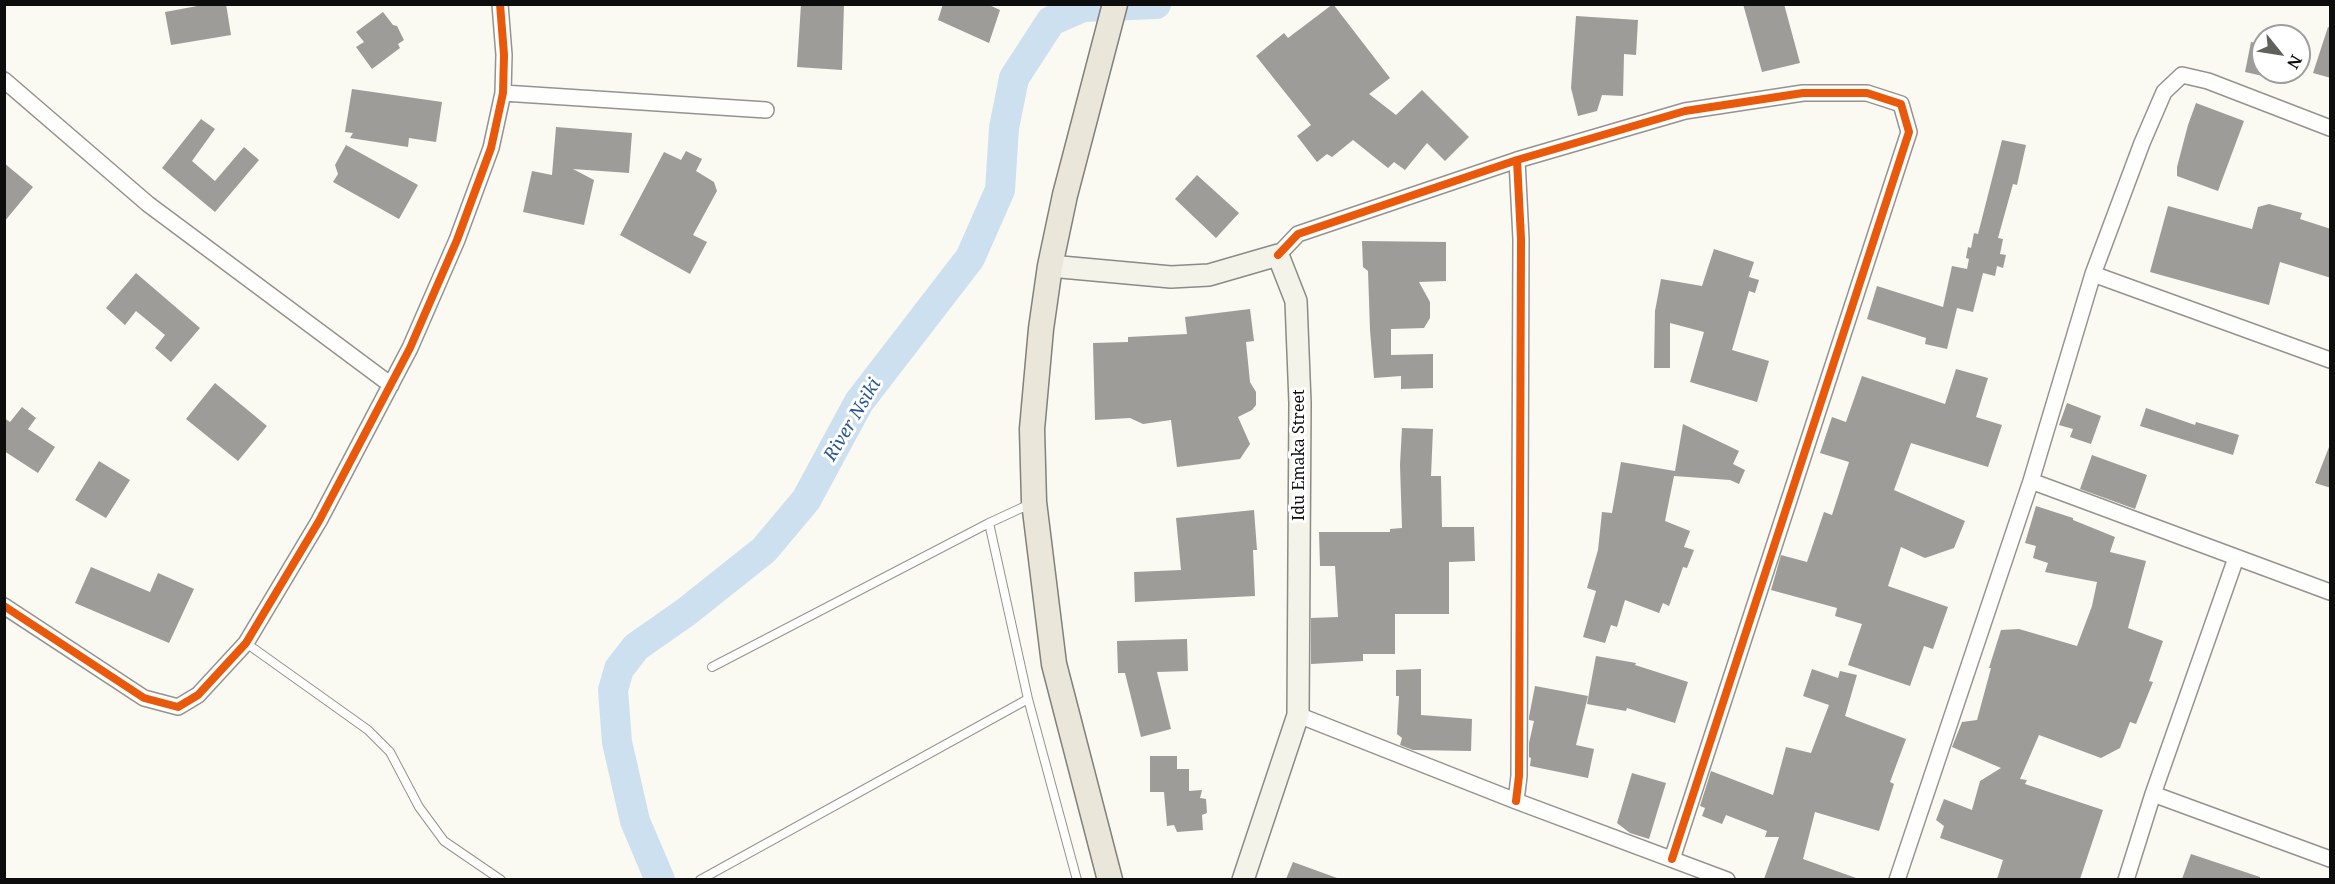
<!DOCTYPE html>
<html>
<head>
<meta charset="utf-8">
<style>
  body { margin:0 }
  #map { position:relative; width:2335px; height:884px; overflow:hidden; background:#faf9f2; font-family:"Noto Serif",serif }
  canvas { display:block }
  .frame { position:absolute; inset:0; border:6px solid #0d0d0d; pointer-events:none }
  .north { position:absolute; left:2251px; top:24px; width:60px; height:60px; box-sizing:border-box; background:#fff; border:2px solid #9e9e9e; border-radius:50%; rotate:120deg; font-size:16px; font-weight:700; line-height:24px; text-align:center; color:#0d0d0d }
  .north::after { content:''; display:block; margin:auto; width:21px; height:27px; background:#60605d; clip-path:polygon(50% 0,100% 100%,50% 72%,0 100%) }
</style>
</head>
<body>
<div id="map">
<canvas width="2335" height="884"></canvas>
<div class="frame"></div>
<div class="north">N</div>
</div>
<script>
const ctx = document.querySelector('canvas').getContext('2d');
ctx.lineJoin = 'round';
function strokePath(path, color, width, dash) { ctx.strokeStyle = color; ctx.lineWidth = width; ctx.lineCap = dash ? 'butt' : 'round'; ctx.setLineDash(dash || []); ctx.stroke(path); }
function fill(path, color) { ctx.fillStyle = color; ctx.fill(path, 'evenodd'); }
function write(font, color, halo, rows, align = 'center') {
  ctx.font = font + ' "Noto Serif",serif'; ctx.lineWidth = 6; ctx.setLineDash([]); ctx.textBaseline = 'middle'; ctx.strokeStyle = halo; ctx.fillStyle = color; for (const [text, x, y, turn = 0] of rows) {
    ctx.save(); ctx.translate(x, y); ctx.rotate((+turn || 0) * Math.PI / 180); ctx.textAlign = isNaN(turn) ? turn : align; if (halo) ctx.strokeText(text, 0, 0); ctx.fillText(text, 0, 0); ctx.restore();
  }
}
const river = new Path2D(`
  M660 880 635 821 617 742 613 690 619 669 636 647 686 612 764 550 806 500 859 402 970 258 1000 190 1004 128 1014 78 1051 21 1083 7 1156 4`);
const building = new Path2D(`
  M208 4H226L231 35 171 45 165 12Z
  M801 4H844L842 70 797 67Z
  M943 4H987L1000 10 989 43 938 20Z
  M1333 4 1390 78 1369 94 1396 115 1422 90 1469 137 1445 161 1427 143 1405 170 1394 162 1388 168 1353 140 1332 157 1327 154 1317 162 1297 136 1311 125 1256 56 1284 33 1288 38Z
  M1743 4H1784L1800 63 1762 72Z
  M383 12 393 25 397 26 404 40 398 44 400 48 372 69 356 47 364 42 356 32Z
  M1576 16 1638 20 1636 55 1624 54 1623 96 1602 95 1597 111 1578 116 1571 88Z
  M2328 27 2331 28V78L2313 73Z
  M2251 42 2263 44V76L2245 72Z
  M352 89 442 102 436 142 409 138 408 147 350 138 353 133 345 132Z
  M2196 103 2244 121 2218 191 2177 176V167L2188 125Z
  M201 119 215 129 192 161 215 181 244 147 259 160 215 212 162 168Z
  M556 127 632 133 629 173 573 169 594 180 584 225 523 212 532 171 552 175Z
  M2002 140 2026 145 2017 185 2013 184 1998 238 2003 239 2000 254 2006 255 2003 268 1997 266 1995 276 1983 273 1973 312 1957 308 1947 349 1925 344 1926 338 1867 319 1877 286 1943 307 1952 266 1967 269 1969 259 1966 258 1968 247 1971 248 1974 233 1978 234Z
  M346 145 418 185 399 219 333 182 338 174 335 165Z
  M686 151 702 159 696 171 714 182 717 191 693 235 707 242 690 274 620 235 664 152 681 160Z
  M4 163 33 187 4 222Z
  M1197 175 1239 213 1216 238 1175 199Z
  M2269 204 2302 213 2300 219 2331 229V278L2280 262 2269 305 2150 272 2168 206 2252 229 2258 207Z
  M1362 241 1446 242V281L1419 282 1430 302V318L1424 328 1391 329V355L1433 354V388L1401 389V376L1374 378 1370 330 1368 271 1363 267Z
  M1714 249 1754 262 1749 277 1759 280 1755 293 1749 291 1732 350 1769 361 1757 402 1690 382 1704 332 1670 323V368H1654L1655 311 1661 279 1702 286Z
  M136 273 200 328 171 362 155 348 165 335 136 311 125 325 106 308Z
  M1250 309 1254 341 1246 342 1250 382 1256 392V405L1252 410 1238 417 1250 444 1240 459 1177 467 1171 420 1143 424 1130 418 1095 420 1093 343 1128 342V337L1187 334 1185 317Z
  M1956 369 1988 378 1976 417 2002 425 1988 467 1911 443 1894 490 1965 521 1954 548 1925 558 1901 547 1888 586 1948 607 1933 649 1924 646 1910 686 1848 665 1862 624 1835 616 1837 608 1771 590 1781 555 1807 562 1824 512 1832 515 1849 462 1820 453 1832 417 1846 422 1862 376 1945 404Z
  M215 383 267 426 238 461 186 419Z
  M2067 403 2101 416 2091 444 2070 437 2073 429 2059 425Z
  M22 407 36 418 28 429 55 447 38 473 4 451V418L10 422Z
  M2146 408 2195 425 2196 422 2239 435 2233 455 2140 426Z
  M1683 424 1739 451 1733 464 1745 470 1739 484 1730 480 1674 476 1665 521 1690 531 1684 547 1694 550 1687 568 1683 567 1669 606 1663 603 1659 613 1625 600 1617 627 1611 625 1605 643 1583 637 1596 591 1587 588 1598 550 1602 512 1612 513 1621 462 1675 471Z
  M1402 428 1433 429 1431 476H1441L1442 527H1474L1475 561 1449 562V614H1395V654H1363V661L1311 664V618L1338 617 1335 566H1320L1319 532H1390V529L1402 528 1400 465Z
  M2329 447H2331V488L2315 483Z
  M2092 455 2147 475 2135 509 2080 489Z
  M99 461 130 480 106 518 75 500Z
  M2036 506 2073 518V520L2115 537 2110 552 2146 561 2128 628 2163 641 2149 681 2153 682 2136 724 2130 722 2120 748 2101 758 2039 735 2020 779 2027 780 2025 784 2103 810 2080 879H1997L2003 860 1940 838 1944 826 1936 820 1944 799 1972 810 1980 781 2001 768 1952 747 1962 722 1977 720 1991 668H1989L2001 630 2019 629 2077 646 2092 606 2097 582 2045 572 2048 563 2033 558 2036 546 2025 543Z
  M1254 510 1257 550H1253L1255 596 1135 602 1134 572 1181 570 1176 518Z
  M91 567 150 592 158 573 194 589 169 643 75 603Z
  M1187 639 1188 671 1157 672 1171 729 1141 737 1125 673H1118L1117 641Z
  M1596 656 1636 663 1635 665 1688 682 1675 723 1627 708 1626 711 1587 704Z
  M1421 669V715L1472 719 1471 751 1413 750 1400 745 1402 738 1397 734 1399 696H1396V670Z
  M1812 669 1838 678 1840 671 1857 675 1845 716 1906 739 1890 782 1894 784 1879 831 1815 812 1803 859 1856 878V879H1764L1779 837H1765L1767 831 1726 815 1722 824 1702 816 1705 808 1700 806 1711 771 1773 795 1786 747 1811 753 1829 705 1803 696Z
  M1535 686 1588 696 1576 745 1594 749 1588 778 1530 766 1531 758 1529 757V743L1534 721 1529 720V717Z
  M1150 756H1177V769H1189V791L1202 790 1200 798 1206 799 1207 813 1202 815 1203 830 1177 832 1174 825 1167 826 1164 792H1150Z
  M1632 773 1666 783 1649 839 1630 833 1617 823Z
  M2191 854 2260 877V879H2182Z
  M1293 862 1337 878 1336 879H1286Z`);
const lane = new Path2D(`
  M989 523 1028 699 1077 880
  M246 643 368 730 390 752 419 807 444 841 501 880
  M712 667 989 523 1030 504
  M700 880 1028 699`);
const street = new Path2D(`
  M4 80 148 204 391 385
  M503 93 766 110
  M1517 160 1685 111 1803 93H1867L1901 104 1909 132 1672 859
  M1278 255 1298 234 1517 160 1521 239 1519 776 1516 801
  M2093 274 2142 143 2164 92 2182 75 2208 81 2330 128
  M2031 481 2093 274 2330 360
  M4 606 144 698 178 707 198 695 246 643 319 521 410 348 457 240 491 148 503 93 504 55 500 4
  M1298 715 1516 801 1727 880
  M2153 794 2330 859
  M1897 880 2031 481 2330 592
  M2126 880 2153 794 2236 558`);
const secondary = new Path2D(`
  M1050 266 1171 277 1209 275 1278 255 1296 301 1300 403 1298 715 1243 880`);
const primary = new Path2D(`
  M1110 880 1054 664 1034 502 1032 429 1041 329 1050 266 1065 195 1115 4`);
const cycleway = new Path2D(`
  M1517 160 1685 111 1803 93H1867L1901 104 1909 132 1672 859
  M1278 255 1298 234 1517 160 1521 239 1519 776 1516 801
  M4 606 144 698 178 707 198 695 246 643 319 521 410 348 457 240 491 148 503 93 504 55 500 4`);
const streetNames = [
  ["Idu Emaka Street",1299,455,-90]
];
const waterNames = [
  ["River Nsiki",853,420,-59]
];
strokePath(river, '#cde0f0', 30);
fill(building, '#9d9c98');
strokePath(lane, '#949390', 10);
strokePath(street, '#949390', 18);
strokePath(secondary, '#8a8a87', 24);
strokePath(primary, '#81817d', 27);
strokePath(lane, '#fefefd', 8);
strokePath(street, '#fefefd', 15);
strokePath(secondary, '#f3f3ea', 21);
strokePath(primary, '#eae7da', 24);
strokePath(cycleway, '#e8590c', 8);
write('16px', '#0d0d0d', '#fff', streetNames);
write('italic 18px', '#255690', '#fff', waterNames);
</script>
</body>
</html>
